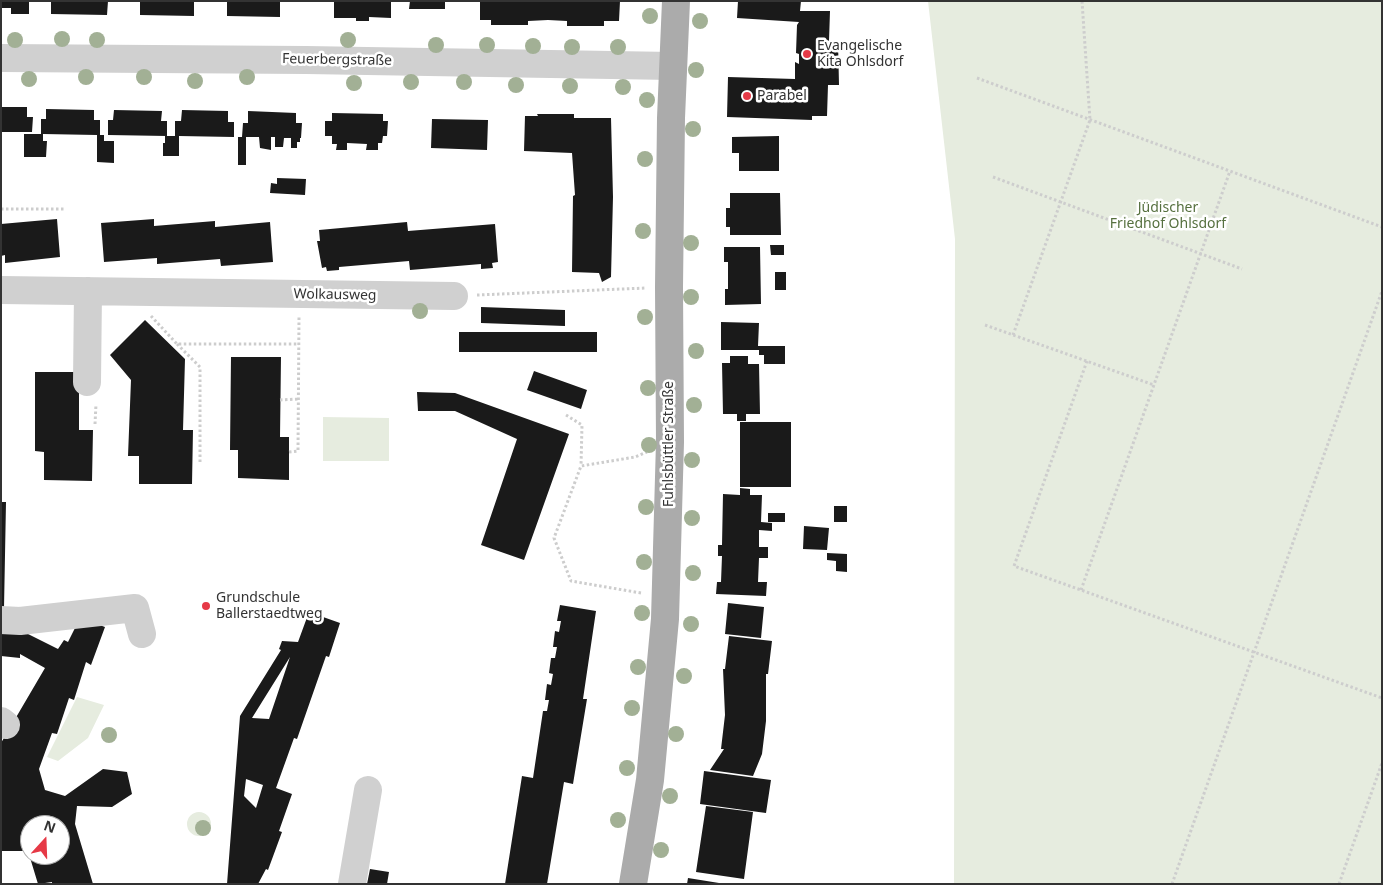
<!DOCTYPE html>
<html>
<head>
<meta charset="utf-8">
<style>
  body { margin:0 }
  #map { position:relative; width:1383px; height:885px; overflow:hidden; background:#fff; font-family:"Noto Sans",sans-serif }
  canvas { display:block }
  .frame { position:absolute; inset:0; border:2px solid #333; pointer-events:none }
  .north { position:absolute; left:20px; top:815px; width:50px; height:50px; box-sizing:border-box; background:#fff; border:1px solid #adadad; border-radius:50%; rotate:20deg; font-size:14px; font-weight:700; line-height:20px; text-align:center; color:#333 }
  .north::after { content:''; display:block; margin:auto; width:18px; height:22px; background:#e63946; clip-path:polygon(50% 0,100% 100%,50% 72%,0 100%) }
</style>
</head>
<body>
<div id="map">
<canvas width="1383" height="885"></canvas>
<div class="frame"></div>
<div class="north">N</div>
</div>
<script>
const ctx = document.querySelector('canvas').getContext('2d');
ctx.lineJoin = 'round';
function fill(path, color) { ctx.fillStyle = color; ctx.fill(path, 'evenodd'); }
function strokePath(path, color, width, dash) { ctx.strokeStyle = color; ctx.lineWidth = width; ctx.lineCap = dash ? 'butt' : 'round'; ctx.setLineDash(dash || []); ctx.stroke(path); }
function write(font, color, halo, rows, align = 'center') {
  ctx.font = font + ' "Noto Sans",sans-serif'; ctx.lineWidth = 5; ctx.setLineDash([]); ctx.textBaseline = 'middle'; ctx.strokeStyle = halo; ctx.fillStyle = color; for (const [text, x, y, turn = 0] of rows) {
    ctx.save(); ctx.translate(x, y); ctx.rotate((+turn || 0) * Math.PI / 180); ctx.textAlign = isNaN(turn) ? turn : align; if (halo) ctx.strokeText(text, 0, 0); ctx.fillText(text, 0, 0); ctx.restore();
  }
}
const green = new Path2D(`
  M928 1H1382V884H954L955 239Z
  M323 417 389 418V461H323Z
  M77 697 104 705 88 738 58 761 47 757Z
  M187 824a12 12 0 1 1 24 0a12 12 0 1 1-24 0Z`);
const building = new Path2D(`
  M1 1H29V14H11V8H1Z
  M51 1H108L107 15 51 14Z
  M140 1H194V16L140 15Z
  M227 1H280V17L227 16Z
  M334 1H391V18L369 17V21H356V18H334Z
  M410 1H445V9H409Z
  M480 1H620L619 21H604V26H567V21L548 20 528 21V25H491V20H480Z
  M738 1H801L800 11H830L829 41H838L839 85H828L827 116H812V120L727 117 728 77 795 79V62L799 64V54L796 53 797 25 799 22 737 18Z
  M1 107H27V117H33L32 132H1Z
  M46 109 94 110V120H100V135H104V141H114V163L97 162V135L43 134V141H47L46 157H24V134H41V119H46Z
  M114 110 162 111 161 121H167V136L108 135V120H113Z
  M182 110 228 111V122H234V137L179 136V156H163V143H165V136H175V121H181Z
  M248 111 296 113V123H302L301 138H300V142H297V148H291V138H284L283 147H275V137H271V150L260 148 259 137H246V165H238V137H242L243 123H248Z
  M332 113 383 114V121H388L387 136H383L382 143H378V150H366L367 144 347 143V150H336L337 144H332V136H325V121H332Z
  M537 114H574V118H611L613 197 611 277 602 282 599 273 572 272 573 196 575 195 572 153 524 151 525 116H538Z
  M432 119 488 120 487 150 431 148Z
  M779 136V171H739V153H732V137Z
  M277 178 306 179 305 195 270 193 271 183 277 184Z
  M730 193H780L781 235H730V227H726V208H730Z
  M57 219 60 257 5 263V255L1 256V224Z
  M154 219V226L215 221V227L270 222 273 262 221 266 220 259 157 264V258L104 262 101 223Z
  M407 222 408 231 495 224 498 262 492 263 493 268 481 269V264L410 270 409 261 339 267V270L327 271 326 267 322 268 317 241H320L319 230Z
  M770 245H784V255H771Z
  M724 247H760L761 304 725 305V289H728V262H724Z
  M775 272H786V290H775Z
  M481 307 565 310V326L481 323Z
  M145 320 185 359 183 430H193L192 484H139V456H128L131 380 110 355Z
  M721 322 759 323 758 346H785V364H764V355H759V350H721Z
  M459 332H597V352H459Z
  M730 356H748V364H759L760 414H746V421H737V414H723L722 363H730Z
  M231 357H281L280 437H289V480L238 478V450H230Z
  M534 371 587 390 581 409 527 390Z
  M35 372H79V430H93L92 481 44 480V452L35 451Z
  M417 392 455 393 569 434 524 560 481 545 517 439 455 411H418Z
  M740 422H791V487H740Z
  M740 488 750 489V495H762L761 522 772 523V531L759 530V547H768V558H759L758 582H767L766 596 716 594 717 582H721L722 556H718V545H722L723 494 740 495Z
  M1 502H6L4 608H1Z
  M834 506H847V522H834Z
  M768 513H785V522H768Z
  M804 526 829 528 827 550 803 549Z
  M827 553 847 554V572L836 571V561L827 560Z
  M728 603 764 607 761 638 725 634Z
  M560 605 596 611 583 699H587L573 784 564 782 547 884H505L522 776 533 778 543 711H547L549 700H545L547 684 551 685 553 674 549 673 551 658H555L557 647H553L555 631 559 632 561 621H557Z
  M309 612 340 623 329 657 326 656 297 739 294 738 276 788 292 794 279 831 282 832 268 870 266 869 258 884H227L240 716 281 650 279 649 282 641 298 642ZM290 657 269 719 252 718ZM246 779 263 785 256 808 244 796Z
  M80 618 105 627 91 665 86 662 74 700 69 698 57 734 52 733 39 769 45 790 65 796 103 769 127 772 132 794 112 807 77 806 75 824 93 884H52V882L38 884 28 851H1V743L45 668 20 654V658L1 656V626L26 633 58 649 64 640 68 642ZM30 825H60V855H30Z
  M729 636 772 641 768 674H766V721L762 754 753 776 710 770 724 749H721L725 715 723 669H725Z
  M704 771 771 780 766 813 700 804Z
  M706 806 753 812 744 879 696 872Z
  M370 869 389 872 387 884H367Z
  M688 878 719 883V884H687Z`);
const path = new Path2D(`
  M977 78 1382 227
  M993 177 1242 269
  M1 209H64
  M477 295 646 288
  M151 316 177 344H299
  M985 325 1154 385
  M1013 335 1090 120 1082 1
  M177 344 200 367V462
  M1087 361 1014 566 1382 698
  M280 400 298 399
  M566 415 582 425 581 466
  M95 424 96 404
  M289 452 298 451 299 317
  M1081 590 1230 171
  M641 593 571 581 554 538 581 466 635 457 647 452
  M1172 884 1382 291
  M1339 884 1382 763`);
const minor = new Path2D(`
  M1 58 306 60 673 66
  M1 290 454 296
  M87 382 88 291
  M1 620 20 621 135 608 142 634
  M1 721 6 725
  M352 884 368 790`);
const major = new Path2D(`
  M633 884 650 780 665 619 670 442 669 287 671 118 676 1`);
const trees = [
  [650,16],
  [700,21],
  [62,39],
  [15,40],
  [97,40],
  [348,40],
  [436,45],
  [487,45],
  [533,46],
  [572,47],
  [618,47],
  [696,70],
  [86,77],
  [144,77],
  [247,77],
  [29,79],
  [195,81],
  [411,82],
  [464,82],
  [354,83],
  [516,85],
  [570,86],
  [623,87],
  [647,100],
  [693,129],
  [645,159],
  [643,231],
  [691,243],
  [691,297],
  [420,311],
  [645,317],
  [696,351],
  [648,388],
  [694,405],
  [649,445],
  [692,460],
  [646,507],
  [692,518],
  [644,562],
  [693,573],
  [642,613],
  [691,624],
  [638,667],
  [684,676],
  [632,708],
  [676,734],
  [109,735],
  [627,768],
  [670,796],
  [618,820],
  [203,828],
  [661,850]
];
const markers = [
  [807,54,5,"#e63946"],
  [747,96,5,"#e63946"],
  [206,606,5,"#e63946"]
];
const poiNames = [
  ["Evangelische",817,46],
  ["Kita Ohlsdorf",817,62],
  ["Parabel",757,96],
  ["Grundschule",216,598],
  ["Ballerstaedtweg",216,614]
];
const streetNames = [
  ["Feuerbergstraße",337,60,1],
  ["Wolkausweg",335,295,1],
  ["Fuhlsbüttler Straße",669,444,-90]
];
const parkNames = [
  ["Jüdischer",1168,208],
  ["Friedhof Ohlsdorf",1168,224]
];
fill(green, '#e6ecdf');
fill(building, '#1a1a1a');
strokePath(path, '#cdcdcd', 3, [2.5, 2.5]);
strokePath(minor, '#d0d0d0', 28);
strokePath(major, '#ababab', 28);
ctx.fillStyle = '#a2b095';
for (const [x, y] of trees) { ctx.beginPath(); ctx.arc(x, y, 8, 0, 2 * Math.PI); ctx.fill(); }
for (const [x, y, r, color] of markers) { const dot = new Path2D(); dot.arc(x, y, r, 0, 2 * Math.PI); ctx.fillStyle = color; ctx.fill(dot); strokePath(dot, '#fff', 2); }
write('14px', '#333', '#fff', poiNames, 'left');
write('14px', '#333', '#fff', streetNames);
write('14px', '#56703f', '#fff', parkNames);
</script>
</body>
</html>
